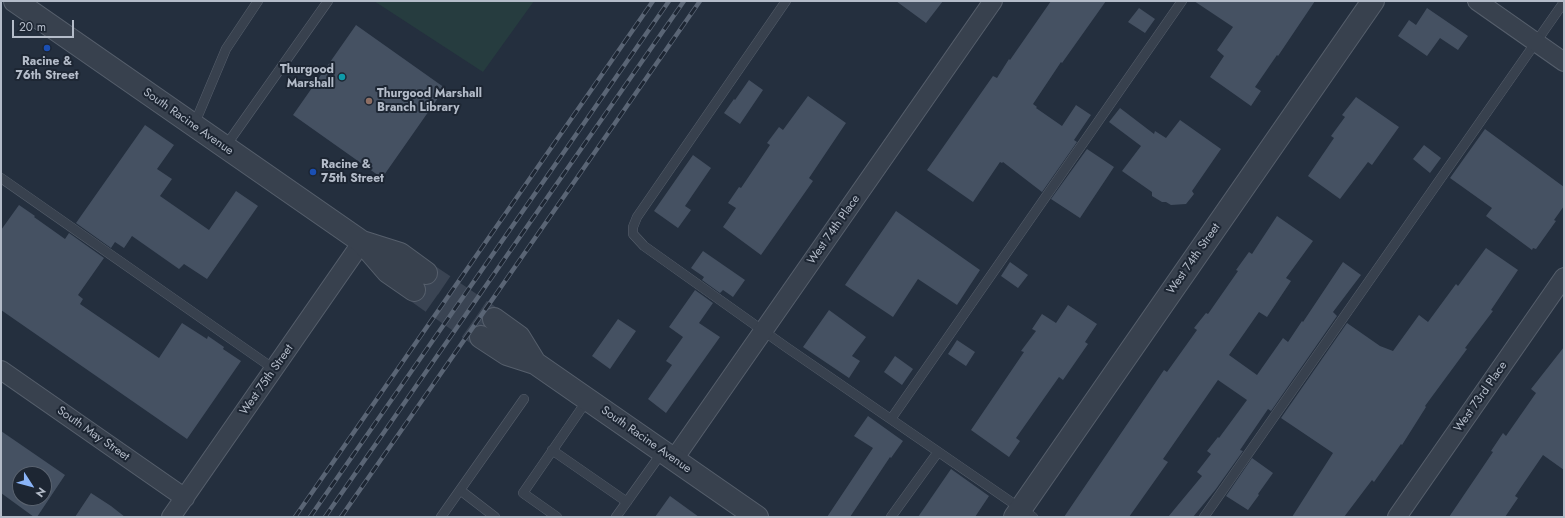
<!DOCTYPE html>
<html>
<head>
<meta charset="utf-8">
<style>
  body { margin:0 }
  #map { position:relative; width:1565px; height:518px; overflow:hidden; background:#242f3e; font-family:Jost,sans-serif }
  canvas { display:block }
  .frame { position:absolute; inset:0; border:2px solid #b4bcc9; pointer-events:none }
  .north { position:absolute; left:12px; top:466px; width:40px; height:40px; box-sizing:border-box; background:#1d2633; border:1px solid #59626f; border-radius:50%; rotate:126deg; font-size:11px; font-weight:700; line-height:16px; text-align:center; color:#b4bcc9 }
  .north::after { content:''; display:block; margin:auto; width:14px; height:18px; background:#8ab4f8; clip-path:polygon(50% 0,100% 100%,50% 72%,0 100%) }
  .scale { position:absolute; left:12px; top:20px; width:62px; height:18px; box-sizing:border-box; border:2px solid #b4bcc9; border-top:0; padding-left:5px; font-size:12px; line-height:14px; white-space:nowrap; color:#b4bcc9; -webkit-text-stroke:3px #1d2633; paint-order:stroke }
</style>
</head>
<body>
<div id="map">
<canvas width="1565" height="518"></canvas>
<div class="frame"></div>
<div class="north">N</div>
<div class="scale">20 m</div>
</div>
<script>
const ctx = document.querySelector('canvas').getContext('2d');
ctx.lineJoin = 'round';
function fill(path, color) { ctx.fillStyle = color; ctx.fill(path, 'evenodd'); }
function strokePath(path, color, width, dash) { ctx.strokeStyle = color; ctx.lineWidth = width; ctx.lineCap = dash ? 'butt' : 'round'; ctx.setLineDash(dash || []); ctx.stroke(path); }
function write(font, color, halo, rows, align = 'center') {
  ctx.font = font + ' Jost,sans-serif'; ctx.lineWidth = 4; ctx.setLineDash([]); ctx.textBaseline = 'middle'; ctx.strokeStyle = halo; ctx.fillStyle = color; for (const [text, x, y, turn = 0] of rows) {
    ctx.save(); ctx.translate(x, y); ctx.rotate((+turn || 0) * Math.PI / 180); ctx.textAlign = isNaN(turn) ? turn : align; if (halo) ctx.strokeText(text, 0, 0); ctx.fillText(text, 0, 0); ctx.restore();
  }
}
const green = new Path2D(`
  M374 1H534L483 72Z`);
const building = new Path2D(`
  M896 1H943L926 23Z
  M1051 1H1106L1062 63 1061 62 1033 104 1037 107 1036 108 1062 126 1076 105 1091 115 1074 140 1077 142 1042 192 1003 162 1002 163 1000 162 973 202 927 170 993 76 997 78 1009 59 1010 60Z
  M1194 1H1315L1278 56 1277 55 1255 87 1261 91 1251 106 1210 77 1224 56 1217 50 1233 27Z
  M1139 8 1155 19 1145 33 1128 22Z
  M1427 8 1468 36 1458 50 1440 38 1427 56 1398 36 1409 20 1416 25Z
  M356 25 445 88 382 178 293 115Z
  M749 80 763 90 740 124 724 113 734 99 735 100Z
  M808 96 846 123 809 178 813 181 761 255 723 227 736 208 728 203 739 187 741 188 770 145 767 143 779 127 783 130Z
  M1356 97 1399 127 1372 165 1368 162 1340 199 1308 176 1334 138 1331 136 1345 117 1342 115Z
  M1120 108 1154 134 1155 131 1166 138 1180 120 1221 149 1192 191 1194 194 1186 204 1171 205 1166 202H1162L1152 196V192L1122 171 1141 146 1109 122Z
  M145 125 174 145 157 169 172 179 160 196 209 230 236 191 258 206 207 279 184 264 179 269 132 236 124 248 115 242 111 248 76 223Z
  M1485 129 1564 187V206L1554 220 1556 221 1536 249 1533 248 1532 250 1486 216 1492 208 1450 178Z
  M1424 145 1441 158 1430 173 1413 159Z
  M1087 149 1114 167 1080 218 1051 199Z
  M693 155 711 168 685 206 691 210 678 228 654 211Z
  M19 205 35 216 34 217 65 239 69 233 104 258 78 295 83 299 80 304 159 358 182 323 207 339 208 336 224 347 223 349 241 361 187 439 1 310V230Z
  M896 211 980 270 957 305 918 279 893 317 845 285Z
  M1277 216 1313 241 1286 278 1291 281 1267 317 1259 312 1229 355 1257 375 1283 338 1288 342 1302 321 1303 322 1343 262 1361 275 1333 312 1337 316 1271 411 1268 409 1240 450 1243 451 1216 489 1193 517H1168L1202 476 1197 472 1211 454 1207 451 1218 437 1219 438 1247 400 1218 380 1163 459 1168 462 1129 517H1064L1164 370 1167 372 1197 330 1194 328 1206 313 1208 314 1238 271 1236 270 1249 252 1252 254Z
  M1486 248 1518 270 1491 310 1493 311 1465 348 1467 349 1425 406 1426 407 1402 445 1401 444 1374 482 1372 480 1344 517H1292L1333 453 1281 418 1347 323 1380 346 1393 351 1419 315 1428 322 1456 284 1458 286Z
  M703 251 745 280 733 297 723 290 720 293 702 280 704 277 691 268Z
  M1010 262 1028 275 1018 288 1001 276Z
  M695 290 713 303 699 323 720 337 666 413 648 399 672 365 666 361 683 337 669 327Z
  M1068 305 1097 324 1085 342 1088 344 1063 380 1059 377 1016 438 1020 441 1009 457 971 430 1024 352 1021 351 1036 331 1032 329 1042 314 1056 323Z
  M829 310 866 337 852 356 860 361 849 378 803 347Z
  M618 319 636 331 610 369 592 356Z
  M957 340 975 352 966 366 948 354Z
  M1564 347V470L1543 455 1515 496 1518 498 1505 517H1449L1493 452 1491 451 1503 433 1506 436 1536 393 1531 389Z
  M895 356 913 369 902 385 884 372Z
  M868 416 903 441 891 458 890 457 850 517H827L873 448 854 436Z
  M1 431 65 475 37 517H34L1 493ZM20 474H44V498H20Z
  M1252 458 1273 473 1258 494 1259 495 1248 510 1226 496Z
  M951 469 989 496 975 517H918Z
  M91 493 111 506 125 517H75Z
  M670 496 699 517H655Z`);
const tertiaryTunnel = new Path2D(`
  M426 273 494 319
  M414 290 481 337`);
const service = new Path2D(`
  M786 1 637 217 633 227V234L644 246 786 347 1033 517
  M194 125 226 49 258 1
  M225 147 328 1
  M1 178 274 369
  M891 419 1182 1
  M552 450 627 502
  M460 490 495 517
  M441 517 524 399
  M557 517 523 493 588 399
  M616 517 663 451
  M891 517 938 452
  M1204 517 1564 2`);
const minor = new Path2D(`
  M1477 1 1564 62
  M1 370 185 498
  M674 459 993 1
  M171 517 362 242
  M1397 517 1564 277`);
const tertiary = new Path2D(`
  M15 1 362 242 388 272 414 290
  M362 242 400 254 426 273
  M494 319 519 337 535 363
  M481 337 507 354 535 363 757 517
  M1015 517 1373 1`);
const rail = new Path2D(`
  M295 517 653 1
  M310 517 669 1
  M325 517 684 1
  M341 517 700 1`);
const markers = [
  [47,48,4,"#1a4fb4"],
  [342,77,4,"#0f9aa8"],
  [369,101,4,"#8d6e63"],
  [313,172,4,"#1a4fb4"]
];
const poiNames = [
  ["Racine &",47,62,"center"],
  ["76th Street",47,76,"center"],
  ["Thurgood",334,70,"right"],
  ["Marshall",334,84,"right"],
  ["Thurgood Marshall",377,94],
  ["Branch Library",377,108],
  ["Racine &",321,165],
  ["75th Street",321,179]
];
const streetNames = [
  ["South Racine Avenue",188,122,35],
  ["West 74th Place",834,230,-55],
  ["West 74th Street",1194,259,-55],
  ["West 75th Street",267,380,-55],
  ["West 73rd Place",1481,397,-55],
  ["South May Street",93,434,35],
  ["South Racine Avenue",646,440,35]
];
fill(green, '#263c3f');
fill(building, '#455162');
strokePath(tertiaryTunnel, '#3a4453', 22, [22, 11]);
strokePath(service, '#565f6c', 10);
strokePath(minor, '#565f6c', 20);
strokePath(tertiary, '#565f6c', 24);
strokePath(service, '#38414e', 9);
strokePath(minor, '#38414e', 18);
strokePath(tertiary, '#38414e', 22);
strokePath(rail, '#5a6575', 4.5);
strokePath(rail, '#1d2633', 3, [9]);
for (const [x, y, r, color] of markers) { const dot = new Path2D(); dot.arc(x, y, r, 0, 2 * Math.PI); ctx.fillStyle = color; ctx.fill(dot); strokePath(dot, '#1d2633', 1.5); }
write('bold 12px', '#b4bcc9', '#1d2633', poiNames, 'left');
write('12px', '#b4bcc9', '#1d2633', streetNames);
</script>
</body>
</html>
